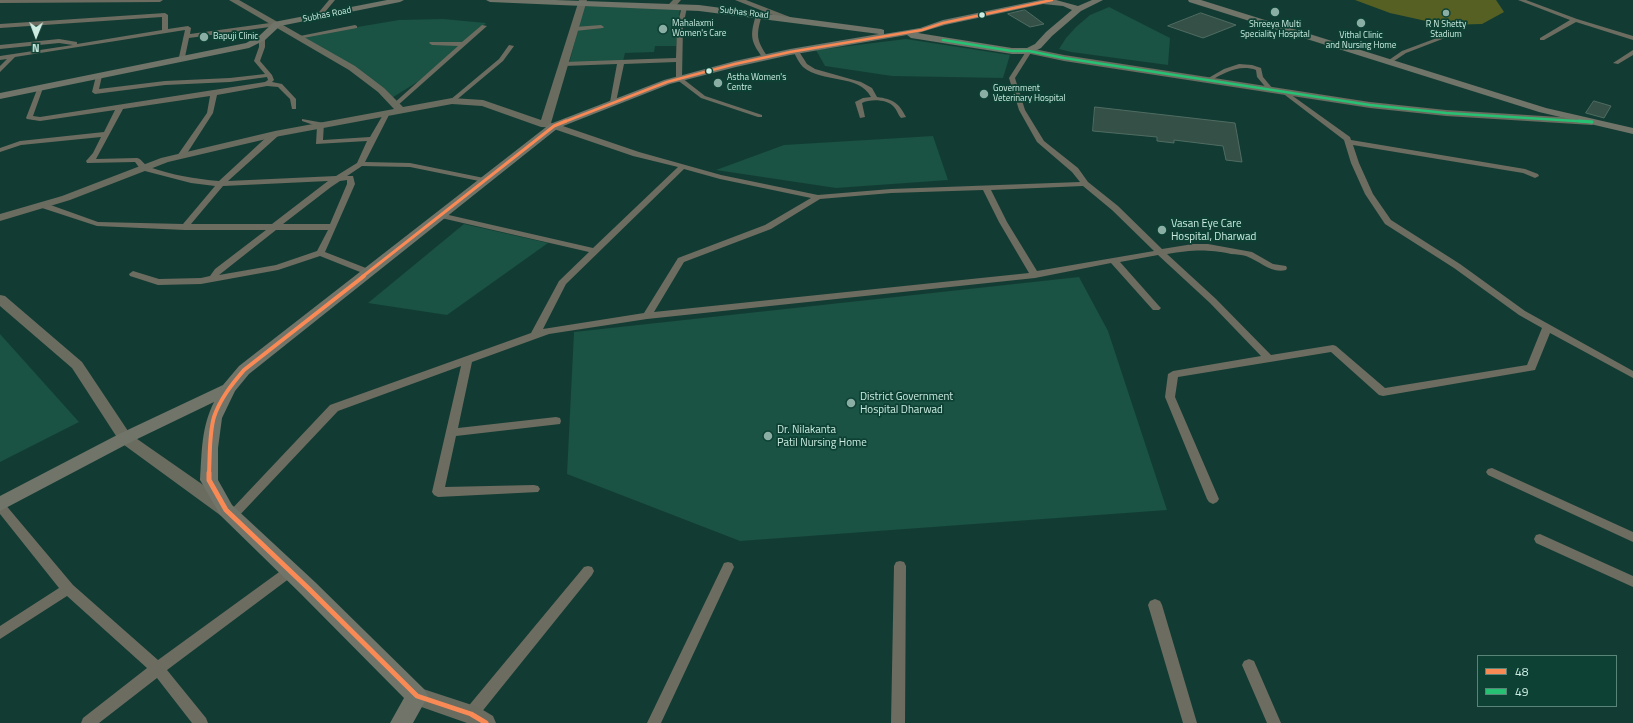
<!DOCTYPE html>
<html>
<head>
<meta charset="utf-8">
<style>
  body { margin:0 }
  #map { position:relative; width:1633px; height:723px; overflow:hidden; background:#123c33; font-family:"Titillium Web",sans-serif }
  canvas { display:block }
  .legend { position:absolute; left:1477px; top:655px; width:140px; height:52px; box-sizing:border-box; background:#0d4134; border:1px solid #598579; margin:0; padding:5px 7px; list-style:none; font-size:12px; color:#ccece1 }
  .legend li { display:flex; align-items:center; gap:8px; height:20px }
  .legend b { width:20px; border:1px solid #598579 }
  .north { position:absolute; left:16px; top:16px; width:40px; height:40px; -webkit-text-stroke:3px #0d4134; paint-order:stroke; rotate:181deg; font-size:11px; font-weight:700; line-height:16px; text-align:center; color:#ccece1 }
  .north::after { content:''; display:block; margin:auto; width:14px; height:18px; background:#ccece1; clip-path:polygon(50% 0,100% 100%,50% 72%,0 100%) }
</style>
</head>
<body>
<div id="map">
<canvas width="1633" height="723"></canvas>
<ul class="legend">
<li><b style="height:5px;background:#f98a56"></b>48</li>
<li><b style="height:5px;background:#26c172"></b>49</li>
</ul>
<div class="north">N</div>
</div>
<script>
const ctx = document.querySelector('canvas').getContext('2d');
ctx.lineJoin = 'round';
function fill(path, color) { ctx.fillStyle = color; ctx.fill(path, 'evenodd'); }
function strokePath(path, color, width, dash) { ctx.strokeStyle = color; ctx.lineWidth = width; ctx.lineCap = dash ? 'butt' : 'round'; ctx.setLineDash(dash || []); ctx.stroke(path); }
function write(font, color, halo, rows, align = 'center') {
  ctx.font = font + ' "Titillium Web",sans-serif'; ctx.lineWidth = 3.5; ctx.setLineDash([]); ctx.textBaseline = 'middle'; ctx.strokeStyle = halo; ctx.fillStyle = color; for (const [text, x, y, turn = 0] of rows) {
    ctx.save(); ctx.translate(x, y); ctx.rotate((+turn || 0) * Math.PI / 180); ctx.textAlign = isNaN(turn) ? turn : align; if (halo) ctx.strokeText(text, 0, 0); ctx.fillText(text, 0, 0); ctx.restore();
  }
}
const built = new Path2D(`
  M584 5 680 8 676 46H655L654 52 625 53 623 61 569 64Z
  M1109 7 1170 38 1168 65 1071 52 1059 49 1066 38 1076 27 1090 15Z
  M443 19 486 23 427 76 390 99 381 90 298 37 399 20Z
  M906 39 1010 55 1003 78 892 76 825 66 816 50Z
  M933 136 948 180 836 188 716 170 784 145Z
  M464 224 548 243 447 315 368 303Z
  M1079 277 1108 331 1167 510 740 541 567 474 574 332Z
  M0 334 79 422 0 462Z`);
const green = new Path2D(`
  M1355 0H1496L1504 12 1482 24 1444 25 1390 13Z`);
const building = new Path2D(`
  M1025 10 1044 24 1030 27 1008 14Z
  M1201 13 1236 25 1203 38 1168 26Z
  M1594 101 1611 106 1604 118 1586 113Z
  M1095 107 1235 123 1242 162 1226 160 1223 146 1174 140V143L1157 141V137L1093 131Z`);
const street = new Path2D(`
  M0 0H163L160 2 0 3Z
  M329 0H335L325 12 328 16 323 17 319 12Z
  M1518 0H1526L1577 19 1633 36V40L1576 22 1544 40H1540V38L1570 20Z
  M682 6 687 7 683 27 682 78 705 96 762 115V117H758L701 98 676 79V62L624 64 616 102 613 104 610 102 617 64 564 66 561 64 564 62 676 58 677 27Z
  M165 13 168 15V29L188 26 191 28 190 34 277 22 280 24 277 26 189 38 185 57 182 59 179 57 185 30 15 57 0 72V66L7 59 0 60V56L73 45 59 43 0 49V45L59 39 77 42V44L162 30V17L0 28V24Z
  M759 13 762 15C756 35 756 40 768 57L765 59 763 58C750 41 750 35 756 15Z
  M355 25 357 26V28L298 39 295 37Z
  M482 25 487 26 397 106H393V104L458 46 432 45 429 43 430 42H462Z
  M601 25 604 27 603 28 575 31 572 29 575 27Z
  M1453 32 1458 33 1406 53 1391 63 1386 62 1402 51Z
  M262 36 265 38V47L260 61 272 75 274 80 272 82 282 84 296 99V109H292L290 99 278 87 267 86 217 95 213 113 184 158H181L177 156 207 113 210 96 123 109 96 159 137 158C142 159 144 165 149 167 172 175 195 179 219 181L272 132H278V136L228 181 336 176 357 163 367 141 316 144 317 126 302 121V119L324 123 323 140 370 137 384 113 387 111 390 113 365 162 410 163 484 178 488 180 484 182 410 167 362 166 347 176H353L355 184 325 252 371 270 372 272 371 274H365L320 256 278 270 201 284 158 285 130 276 129 274 133 271 159 279 201 278 210 276 215 269 266 230H185L97 226 39 207 38 205 42 203H45L98 222 183 224 215 186 191 183 141 170 135 162 87 163 86 161 93 153 101 137 21 145 0 152V148L20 141 104 132 115 110 40 121 27 119 26 118 38 87 43 88 33 116 40 117 265 82 268 80 267 77 230 82 165 85 95 94 92 92 96 76 99 74 102 76 99 89 165 81 230 78 265 74 254 61 259 47V38ZM347 180V184L330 224H283L331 187 340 181ZM328 181 272 224H191L223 186ZM276 230H328L317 251 276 265 219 275Z
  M509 45 514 46 503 61 454 102H450V100L499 59Z
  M1029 49 1032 51 1015 78 1025 110 1044 141 1078 168 1088 182 1118 206 1162 249 1193 244H1208L1252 252 1273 264 1286 266 1287 268 1286 270C1271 274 1260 261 1246 256 1242 255 1236 254 1231 254 1206 249 1192 250 1167 254L1216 299 1271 355 1333 345 1336 346 1385 388 1527 365 1542 328 1519 315 1454 268 1385 224 1365 194 1351 163 1344 140 1281 92V90L1283 89 1350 137 1351 140 1525 169 1538 174 1539 176 1535 178 1523 173 1353 145 1359 163 1373 194 1391 220 1460 264 1525 311 1633 371V378L1550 333 1535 370 1383 396 1379 395 1331 352 1178 377 1175 397 1219 499 1217 502 1213 504 1209 502 1207 499 1165 397 1168 374 1173 371 1261 356 1210 303 1158 255 1120 262 1159 306 1161 308 1159 310H1153L1111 263 1035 278 647 319 549 334 472 362 458 428 556 417 560 418 561 421 560 424 456 436 445 487 534 485 538 486 540 489 538 492 438 497 434 495 432 492 461 366 338 411 236 519 232 521 228 519 226 516 228 513 330 405 531 333 559 281 589 252 437 217V213H440L593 248 678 167 633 156 551 128V124H557L639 152 721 175 818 195 891 189 1080 182 1072 172 1037 142 1019 110 1009 78 1027 50ZM684 169 720 179 811 198 765 225 678 258 644 313 543 329 566 284ZM1083 186 1112 210 1154 251 1037 271 1007 222 991 190ZM983 190 999 222 1029 273 654 312 684 262 771 229 820 199 891 193Z
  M794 50H798L807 64 815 69 861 82 872 88 877 97C893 99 899 103 906 117L901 118C898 115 897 110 894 107 887 99 870 99 862 103L865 117 860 118 855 102 863 98 871 97C859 74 822 83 803 67 799 63 796 56 793 51Z
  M1633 50V55L1618 64 1613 63Z
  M1239 64 1252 65 1261 68 1263 77 1273 89 1272 90H1268L1257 77 1256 70C1239 64 1224 73 1210 81L1205 80 1224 69Z
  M1492 468 1633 532V542L1488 475 1486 472 1488 469Z
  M0 501 4 503 73 585 158 660 286 567 290 566 294 567 296 571 294 575 167 670 206 718 208 723H192L157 678 99 723H81L83 718 147 668 67 596 0 639V626L59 588 0 514Z
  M1540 534 1633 576V587L1536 543 1534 539 1536 535Z
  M900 561 904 562 906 566 905 723H891L894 566 896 562Z
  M728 562 732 563 734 567 661 723H647L724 563Z
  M588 566 592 567 594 571 592 575 476 719 471 721 466 719 464 714 466 709 584 567Z
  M1155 599 1160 601 1162 605 1197 723H1183L1148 605 1150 601Z
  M1249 659 1254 661 1281 723H1267L1242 665 1244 661Z`);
const secondary = new Path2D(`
  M229 0H239L355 66 384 88 403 107 452 98 483 100 541 120 579 0H587L551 123 558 124 559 126 558 128 541 127 482 106 452 104 275 137 168 162 70 200 0 221V214L62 196 161 158 275 131 394 109 378 92 349 70Z
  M673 0H681L674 8H668L667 6Z
  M735 0H746L795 19 791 21H788Z
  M1029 48 1064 55 1370 102 1446 110 1592 119 1597 122 1592 125 1446 116 1370 108 1064 61 1026 53 1025 51 1026 49Z
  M0 295 5 296 82 362 130 434 232 505 234 510 232 515 226 517 220 515 120 442 72 368 0 306Z
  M417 687 478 707 493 716 496 723H467L410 703 407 696 410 689Z`);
const primary = new Path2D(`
  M387 0H404L400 2 280 26 265 40 249 48 0 99V93L246 43 259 36 274 22Z
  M486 0H555L699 5 881 29 884 30V34L920 28 943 20 1040 0H1056L1078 6 1092 0H1103L1081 11 1052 36 1041 48 1029 54H1012L911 38 907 35 790 55 736 67 670 84 558 128 249 374 235 391 222 418 218 448V480L232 505 315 582 424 689 428 696 413 723H390L404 698 301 594 220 515 203 485 200 480C202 452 201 428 214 402L131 442 0 511V496L119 434 223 385 239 366 550 124 664 80 735 61 790 49 879 34 699 11 490 2ZM1043 4 1063 6 1072 10 1046 32 1035 44 1027 48H1012L918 33 945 25Z
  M1188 0H1201L1546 108 1633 128V134L1539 112 1189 2Z`);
const bus1Far3 = new Path2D(`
  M564 122 667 82 735 64 790 52 922 30 943 23 1052 0`);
const bus1Far2 = new Path2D(`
  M362 277 554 126 566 121`);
const bus1Far1 = new Path2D(`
  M209 474C210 456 209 434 214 417 220 399 232 384 244 370L364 276`);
const bus1 = new Path2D(`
  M209 473V480L226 510 308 588 417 696 471 714 486 723`);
const bus2Far1 = new Path2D(`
  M943 40 1012 51H1029L1064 58 1370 105 1446 113 1592 122`);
const bus2 = new Path2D(`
  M1579 121 1592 122`);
const markers = [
  [1275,12,5,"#8baea4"],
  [1446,13,4,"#8baea4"],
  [982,15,3.5,"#ccece1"],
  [1361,23,5,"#8baea4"],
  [663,29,5,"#8baea4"],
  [204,37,5,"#8baea4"],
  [709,71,3.5,"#ccece1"],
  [718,83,5,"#8baea4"],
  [984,94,5,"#8baea4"],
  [1162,230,5,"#8baea4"],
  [851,403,5,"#8baea4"],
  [768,436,5,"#8baea4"]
];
const farStreetnames = [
  ["Subhas Road",744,13,7],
  ["Subhas Road",327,15,-11]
];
const farPoinames = [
  ["Mahalaxmi",672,24],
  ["Women's Care",672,34],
  ["Shreeya Multi",1275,25,"center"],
  ["Speciality Hospital",1275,35,"center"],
  ["R N Shetty",1446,25,"center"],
  ["Stadium",1446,35,"center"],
  ["Vithal Clinic",1361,36,"center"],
  ["and Nursing Home",1361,46,"center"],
  ["Bapuji Clinic",213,37],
  ["Astha Women's",727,78],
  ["Centre",727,88],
  ["Government",993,89],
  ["Veterinary Hospital",993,99]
];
const poiNames = [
  ["Vasan Eye Care",1171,224],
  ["Hospital, Dharwad",1171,237],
  ["District Government",860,397],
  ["Hospital Dharwad",860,410],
  ["Dr. Nilakanta",777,430],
  ["Patil Nursing Home",777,443]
];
fill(built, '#1a5243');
fill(green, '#576023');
fill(building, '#355147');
strokePath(building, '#506c62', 1);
fill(street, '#6d6c61');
fill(secondary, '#6a6c60');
fill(primary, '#707469');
strokePath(bus1Far3, '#f98a56', 2.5);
strokePath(bus1Far2, '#f98a56', 3);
strokePath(bus1Far1, '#f98a56', 4);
strokePath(bus1, '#f98a56', 5);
strokePath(bus2Far1, '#26c172', 2.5);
strokePath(bus2, '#26c172', 3);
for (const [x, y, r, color] of markers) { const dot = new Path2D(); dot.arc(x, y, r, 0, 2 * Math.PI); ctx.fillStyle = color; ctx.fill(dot); strokePath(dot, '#0d4134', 1.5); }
write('9px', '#ccece1', '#0d4134', farStreetnames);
write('9px', '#ccece1', '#0d4134', farPoinames, 'left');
write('11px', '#ccece1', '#0d4134', poiNames, 'left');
</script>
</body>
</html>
